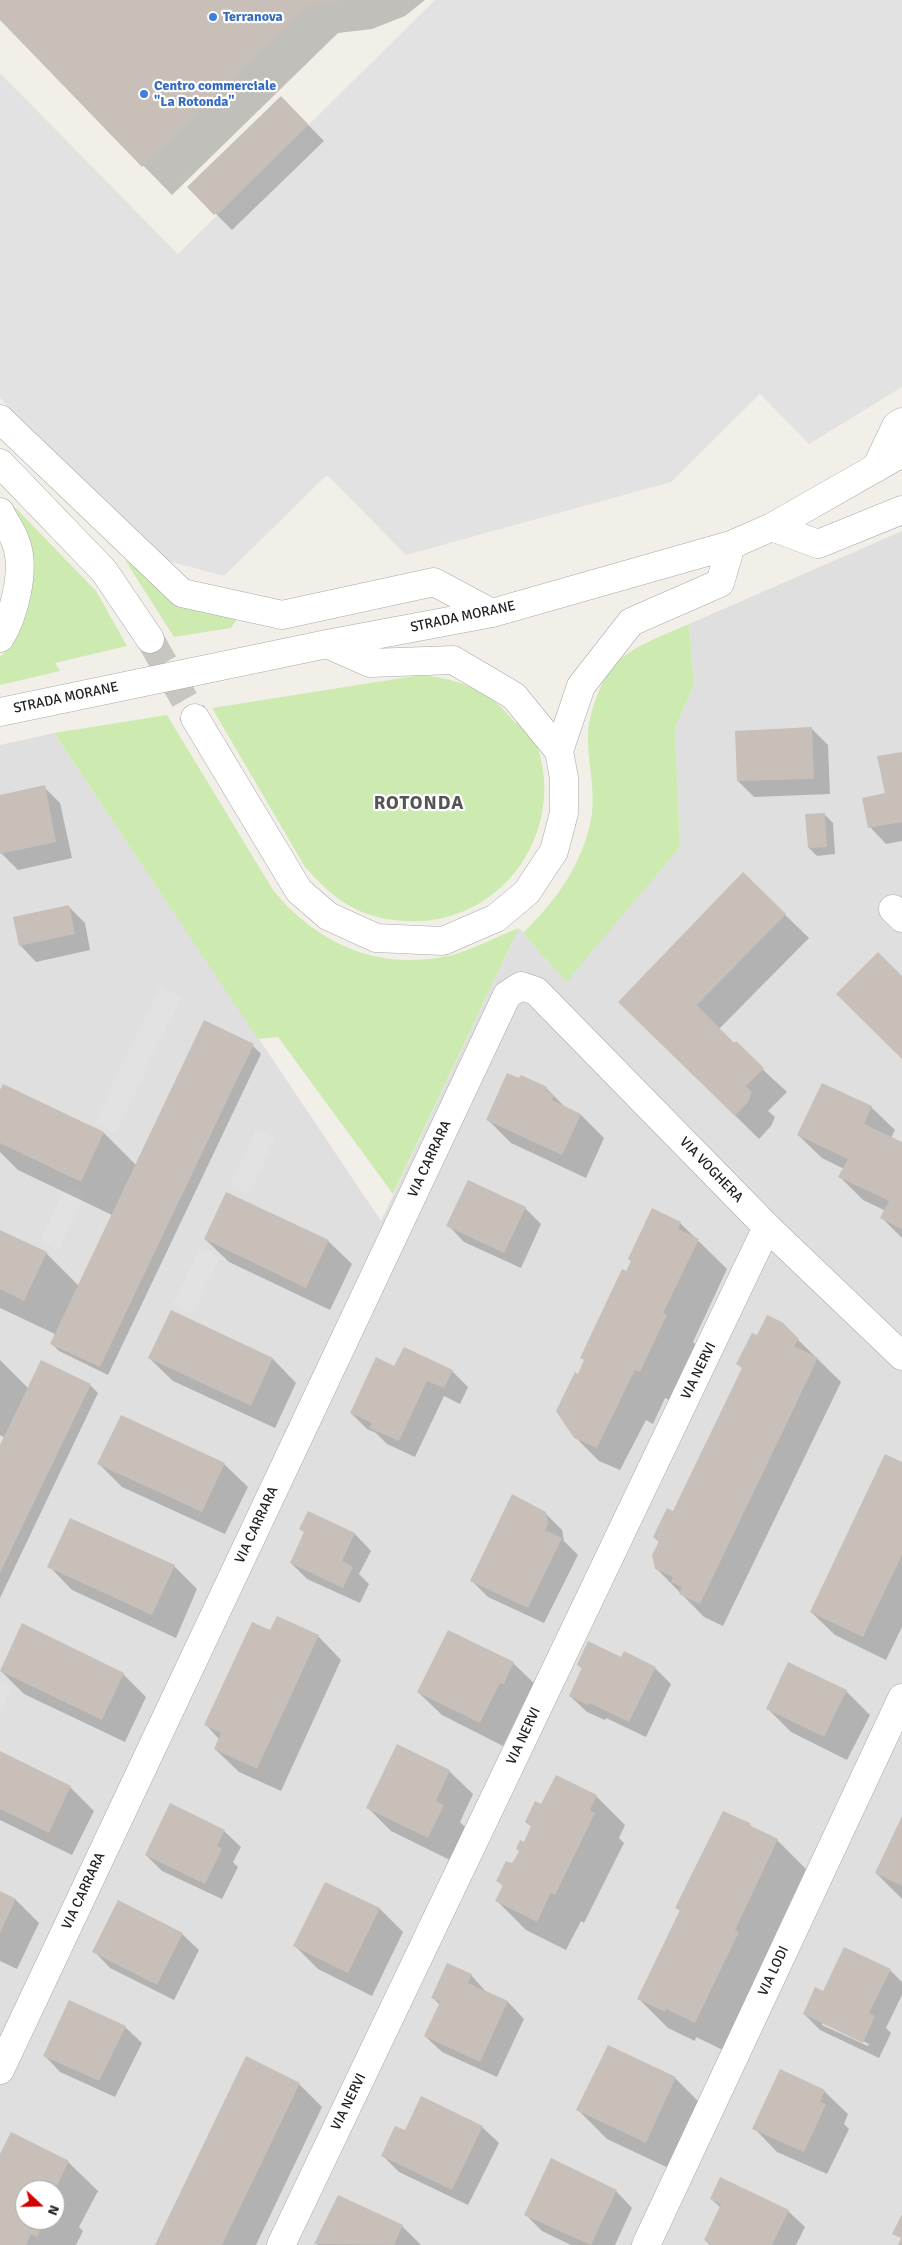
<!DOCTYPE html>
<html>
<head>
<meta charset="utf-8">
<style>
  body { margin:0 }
  #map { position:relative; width:902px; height:2245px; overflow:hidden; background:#f2efe9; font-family:Signika,sans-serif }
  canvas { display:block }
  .north { position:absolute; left:15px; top:2180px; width:50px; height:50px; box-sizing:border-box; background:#fff; border:1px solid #a7a7a7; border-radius:50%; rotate:111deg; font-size:14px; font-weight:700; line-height:20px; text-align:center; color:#222 }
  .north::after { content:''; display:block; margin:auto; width:18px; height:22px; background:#d40000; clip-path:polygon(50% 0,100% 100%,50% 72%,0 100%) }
</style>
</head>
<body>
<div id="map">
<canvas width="902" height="2245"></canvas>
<div class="north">N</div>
</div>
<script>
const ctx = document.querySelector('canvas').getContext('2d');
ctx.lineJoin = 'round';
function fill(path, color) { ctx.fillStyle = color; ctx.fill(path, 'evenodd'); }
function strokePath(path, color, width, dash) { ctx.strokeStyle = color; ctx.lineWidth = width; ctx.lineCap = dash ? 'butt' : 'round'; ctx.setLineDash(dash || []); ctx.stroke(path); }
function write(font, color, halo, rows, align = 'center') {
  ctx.font = font + ' Signika,sans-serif'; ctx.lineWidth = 4.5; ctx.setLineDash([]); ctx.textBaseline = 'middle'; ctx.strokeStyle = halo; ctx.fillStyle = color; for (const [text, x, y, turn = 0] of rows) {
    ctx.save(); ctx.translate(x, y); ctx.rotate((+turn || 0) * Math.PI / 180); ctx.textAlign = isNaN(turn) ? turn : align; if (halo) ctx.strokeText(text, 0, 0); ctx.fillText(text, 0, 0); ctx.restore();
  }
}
const residential = new Path2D(`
  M902 531V2245H0V745L54 733 381 1221 519 928 565 981 680 847 675 728 694 685 689 624ZM25 2190H55V2220H25Z`);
const grass = new Path2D(`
  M8 500 96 591 127 646 55 663 60 671 0 685V657L7 649 19 519Z
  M125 560 154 582 236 614V621L231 628 174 637Z
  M689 624 694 685 675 728 680 847 566 982 523 933C557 900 585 861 592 813 595 786 587 760 588 733 589 719 593 706 598 693 602 683 608 671 616 663 636 644 665 635 689 624Z
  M421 675C458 678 493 692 515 723L524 719C577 803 521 915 421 921 396 922 369 918 348 905 331 895 318 881 305 867L212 708Z
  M167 715 273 890C317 944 378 971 448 956 469 952 497 936 519 928L393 1194 278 1037 258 1039 54 733Z`);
const parking = new Path2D(`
  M435 0H902V387L809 444 760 394 671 482 406 555 327 475 224 576 157 558 0 398V73L178 254Z
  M160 986 182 997 116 1133 94 1122Z
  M256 1129 276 1138 249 1194 230 1185Z
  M66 1185 85 1194 59 1250 40 1241Z
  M200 1248 220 1257 193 1314 173 1304Z
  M0 1681 13 1687 0 1715Z`);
const shadow = new Path2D(`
  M0 0H425L405 16 372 29 338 33 172 195 0 19Z
  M281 97 324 141 232 230 189 187Z
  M812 729 828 745 830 794 754 797 738 781Z
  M902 753V841L886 844 870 827 887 794Z
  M44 787 60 803 72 858 18 870 1 853 0 796Z
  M825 815 833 823 835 854 817 856 809 848Z
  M743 874 809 938 719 1029 787 1092 768 1111 775 1117 771 1126 759 1139 643 1025Z
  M69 907 85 923 90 950 36 962 20 945Z
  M253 1046 261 1054 108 1375 59 1351 51 1343 55 1334 0 1308V1231L46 1253 79 1286 112 1215 18 1170 0 1152V1093L4 1085 104 1133 136 1165Z
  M546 1088 567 1109 581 1115 604 1138 586 1178 511 1143 487 1119Z
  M871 1107 895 1130 891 1138 902 1143V1238L882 1218 886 1211 863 1200 840 1177 844 1169 822 1158 798 1135Z
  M525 1208 541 1224 521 1268 464 1242 448 1225Z
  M680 1223 727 1269 693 1342 696 1345 669 1400 665 1398 653 1424 646 1420 620 1470 599 1461 575 1437 578 1375 627 1273Z
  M205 1239 328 1241 352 1264 330 1310 229 1262Z
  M171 1312 273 1359 296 1383 275 1428 173 1381 149 1358Z
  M781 1323 841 1382 723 1626 704 1617 656 1568 659 1542 654 1537 673 1512 743 1369 738 1364 758 1337Z
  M0 1360 29 1389 90 1385 98 1393 0 1598V1449L5 1438 0 1435Z
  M395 1367 452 1371 468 1387 460 1404 444 1396 415 1457 387 1444 376 1433 367 1429 351 1413Z
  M98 1463 224 1464 248 1487 225 1534 122 1487Z
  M902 1463V1627L886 1660 835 1635 811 1612Z
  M308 1513 355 1534 371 1551 359 1574 369 1584 360 1603 307 1579 291 1563 305 1533 301 1529Z
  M545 1513 562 1530 564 1541 578 1555 544 1623 488 1597 472 1581Z
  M49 1566H174L197 1589 176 1638 72 1590Z
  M271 1632 318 1636 341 1660 281 1791 239 1772 215 1749 219 1739 206 1725Z
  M622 1659 655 1668 671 1684 646 1737 606 1718 605 1720 587 1712 570 1696 583 1669 578 1665Z
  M513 1663 537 1686 527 1707 523 1705 503 1746 442 1715 418 1692Z
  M0 1670 123 1674 146 1697 125 1742 24 1694Z
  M846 1691 870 1715 847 1760 791 1732 768 1709Z
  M0 1753 70 1787 94 1811 72 1855 0 1820Z
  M449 1771 473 1794 460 1822 467 1829 452 1861 391 1831 367 1807Z
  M596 1796 625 1825 619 1838 624 1843 584 1923 581 1921 566 1950 526 1930 497 1901 504 1887 498 1881 513 1865 532 1827 526 1822 542 1806Z
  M171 1805 224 1831 241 1847 233 1862 238 1867 222 1899 162 1871 146 1855Z
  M902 1820V1899L876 1873Z
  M749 1824 755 1830 777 1840 806 1869 764 1959 767 1962 725 2051 696 2037 695 2041 668 2028 638 1998 681 1912 677 1908Z
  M326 1884 380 1909 403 1932 372 1996 318 1969 295 1946Z
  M0 1892 16 1900 39 1923 17 1969 0 1961Z
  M182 1934 199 1950 174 2000 110 1968 94 1951Z
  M890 1970 902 1982V1995L886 2028 891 2033 879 2058 820 2030 804 2014 824 1993ZM822 2022 869 2044 868 2046 822 2025Z
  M471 1975 487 1993 508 2002 524 2019 497 2077 442 2052 425 2036 440 2005 433 1998Z
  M125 2027 142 2043 115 2097 60 2072 44 2055Z
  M675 2078 704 2107 675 2171 607 2139 578 2110Z
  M299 2084 322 2107 256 2245H156Z
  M824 2091 848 2114 844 2124 849 2129 827 2174 777 2152 754 2128Z
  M482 2127 499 2143 468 2205 399 2172 383 2156 405 2132Z
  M0 2157 68 2162 98 2191 79 2227 83 2231 76 2245H0ZM25 2190H55V2220H25Z
  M721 2178 788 2211 805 2227 796 2245H710L705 2240 721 2208 711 2199Z
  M616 2191 632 2208 615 2245H571L542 2231 526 2215Z
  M339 2196 402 2226 421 2245H317Z`);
const building = new Path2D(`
  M0 0H340V1L309 4 142 167 0 20Z
  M281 96 308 124 214 215 187 187Z
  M812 727 814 779 737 781 735 731Z
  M902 752V822L868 828 862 798 885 793 877 756Z
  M45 785 56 842 0 854V795Z
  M825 813 827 847 808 848 805 814Z
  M743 872 786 914 697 1005 734 1043 736 1041 764 1068 746 1086 752 1092 748 1102 735 1116 618 1002Z
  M69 905 75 934 19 946 13 917Z
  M878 952 902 976V1059L836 994Z
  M204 1020 254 1044 100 1367 50 1344Z
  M507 1073 519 1078 521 1075 547 1087 546 1091 554 1095 552 1100 581 1114 562 1155 486 1120Z
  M822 1083 872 1106 864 1124 902 1142V1229L880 1218 889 1201 838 1177 848 1159 797 1135Z
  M3 1084 104 1132 81 1182 0 1143V1090Z
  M468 1180 526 1207 504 1253 446 1226Z
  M226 1192 329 1240 306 1288 204 1239Z
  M652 1208 681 1222 678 1229 699 1239 663 1313 667 1315 640 1372 635 1370 597 1448 574 1438 556 1411 575 1372 578 1374 584 1360 580 1358 622 1269 626 1271 631 1261 628 1259Z
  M0 1230 47 1252 24 1301 0 1289Z
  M171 1310 273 1358 251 1406 148 1358Z
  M767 1315 782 1322 799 1339 794 1346 818 1358 700 1604 679 1594 682 1587 671 1582 673 1577 655 1569 652 1555 659 1541 653 1537 667 1508 673 1511 742 1368 736 1364 752 1333 757 1335Z
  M404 1347 453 1370 444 1388 427 1381 399 1441 369 1428 372 1423 350 1413 376 1357 394 1366Z
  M41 1360 91 1384 0 1573V1445Z
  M121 1415 225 1463 202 1512 97 1464Z
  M885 1454 902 1462V1555L863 1637 810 1612Z
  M512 1494 546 1512 548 1524 545 1530 562 1538 528 1608 470 1581Z
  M308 1511 355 1533 342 1561 353 1567 343 1588 290 1563 304 1532 299 1529Z
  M70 1518 175 1565 152 1615 47 1567Z
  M277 1616 319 1635 257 1769 214 1749 221 1733 204 1725 252 1622 270 1630Z
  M22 1623 124 1673 102 1720 0 1671Z
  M448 1630 514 1662 504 1684 500 1683 480 1723 417 1692Z
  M588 1641 621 1657 624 1651 656 1667 629 1722 589 1703 588 1705 569 1696 582 1667 577 1665Z
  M788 1662 847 1690 824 1737 766 1709Z
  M397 1744 450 1770 436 1801 444 1805 428 1838 366 1808Z
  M0 1751 71 1786 49 1833 0 1809Z
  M556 1775 597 1795 590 1810 595 1813 555 1895 551 1893 537 1922 495 1901 503 1885 496 1881 506 1861 512 1863 516 1857 519 1851 516 1849 520 1840 524 1842 531 1826 525 1822 535 1801 541 1804Z
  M170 1803 225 1830 217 1846 222 1849 205 1884 145 1855Z
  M723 1811 750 1823 749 1825 778 1839 735 1930 739 1932 695 2023 666 2009 665 2012 637 1999 680 1910 675 1908Z
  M902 1816V1886L875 1873Z
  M325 1882 380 1908 348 1973 293 1946Z
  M0 1891 16 1899 0 1933Z
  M118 1900 183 1933 157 1985 92 1952Z
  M844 1947 891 1969 869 2013 875 2016 863 2043 803 2014 815 1987 823 1991Z
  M447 1963 472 1974 468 1983 508 2001 480 2062 424 2036 440 2002 431 1998Z
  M69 2000 126 2026 99 2081 43 2056Z
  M608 2045 676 2077 646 2143 576 2110Z
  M246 2056 300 2083 223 2243 222 2245H155Z
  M780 2069 825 2090 820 2102 826 2104 804 2152 752 2129Z
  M421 2096 483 2126 452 2190 381 2156 395 2126 405 2130Z
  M11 2132 69 2161 55 2190H25V2220H45L37 2237 31 2234 26 2245H0V2154Z
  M551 2158 617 2190 591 2245 524 2215Z
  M720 2177 789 2210 772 2245H709L710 2243 704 2240 721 2204 710 2199Z
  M338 2195 403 2225 394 2245 314 2244Z
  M902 2214V2245H898L901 2238 892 2234Z`);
const minorTunnel = new Path2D(`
  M150 639 195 718`);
const minor = new Path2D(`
  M0 463 104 571 150 639
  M876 468 896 426 902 422
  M893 909 902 918
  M0 2070 507 995 521 986 536 991 767 1227 902 1356
  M281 2245 767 1227
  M646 2245 902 1698`);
const tertiary = new Path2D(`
  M0 419 182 593 282 615 434 582 492 613
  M0 512C5 522 13 533 16 543 26 569 14 616 0 638
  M772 527 818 544 902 510
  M0 712 327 644 492 613 731 545 772 527 902 453
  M195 718 299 891 328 916 376 938 443 941 496 918 527 892 554 851 564 813V778L559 751 514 696 453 660 370 663 327 644
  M559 751 581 686 631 622 720 583 731 545`);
const markers = [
  [213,17,5,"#3f7fe0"],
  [144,94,5,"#3f7fe0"]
];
const shopNames = [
  ["Terranova",223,17],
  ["Centro commerciale",154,86],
  ["\"La Rotonda\"",154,102]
];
const streetNames = [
  ["STRADA MORANE",463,617,-12],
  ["STRADA MORANE",66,698,-12],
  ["VIA CARRARA",430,1159,-65],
  ["VIA VOGHERA",711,1170,46],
  ["VIA NERVI",699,1371,-64],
  ["VIA CARRARA",257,1525,-65],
  ["VIA NERVI",524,1736,-65],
  ["VIA CARRARA",84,1891,-65],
  ["VIA LODI",774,1971,-65],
  ["VIA NERVI",349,2102,-64]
];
const districtNames = [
  ["ROTONDA",419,804]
];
fill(residential, '#e0dfdf');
fill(grass, '#cdebb0');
fill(parking, '#e2e2e2');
fill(shadow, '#0003');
fill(building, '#c7bfb8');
strokePath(minorTunnel, '#c8c6c1', 28, [28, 14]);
strokePath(minor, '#a9a9a9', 29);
strokePath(tertiary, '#a9a9a9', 29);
strokePath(minor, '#fff', 28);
strokePath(tertiary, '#fff', 28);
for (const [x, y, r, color] of markers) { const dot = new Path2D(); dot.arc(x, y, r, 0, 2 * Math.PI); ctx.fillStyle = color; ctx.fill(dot); strokePath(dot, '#fff', 2); }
write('bold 14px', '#366cbe', '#fff', shopNames, 'left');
write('14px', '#222', '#fff', streetNames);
ctx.letterSpacing = '1px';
write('bold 19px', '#555', '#fff', districtNames);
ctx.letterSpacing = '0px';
</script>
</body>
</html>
